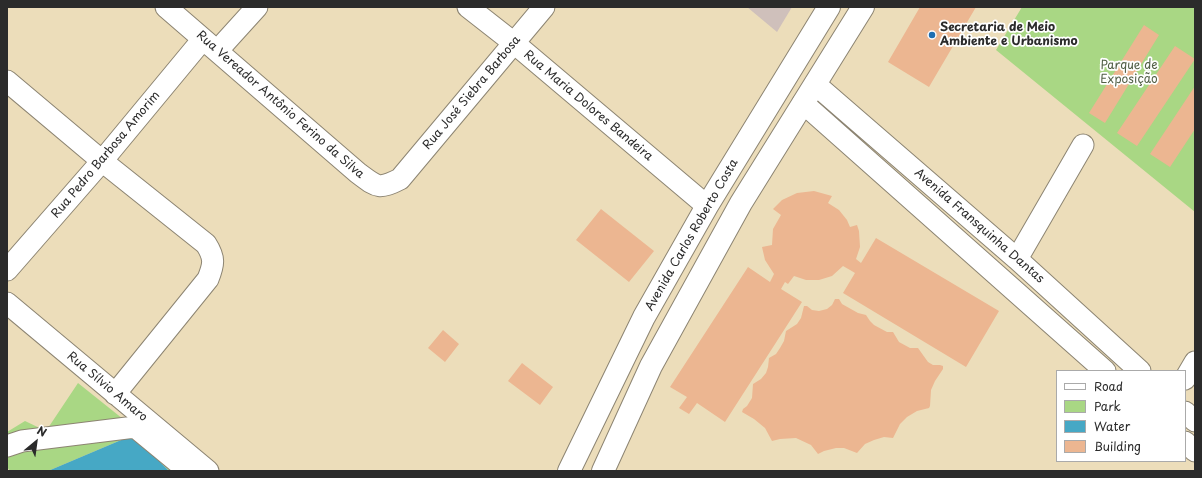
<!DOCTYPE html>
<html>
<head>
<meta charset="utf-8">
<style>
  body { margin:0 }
  #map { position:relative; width:1202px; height:478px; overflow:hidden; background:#ecddba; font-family:"Playpen Sans",sans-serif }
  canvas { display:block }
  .frame { position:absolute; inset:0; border:8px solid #2b2b2b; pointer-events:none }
  .legend { position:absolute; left:1056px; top:370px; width:130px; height:92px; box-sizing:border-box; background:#fff; border:1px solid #aaa; margin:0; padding:5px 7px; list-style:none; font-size:12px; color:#2b2b2b }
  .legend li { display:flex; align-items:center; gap:8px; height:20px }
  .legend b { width:20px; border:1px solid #aaa }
  .north { position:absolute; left:16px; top:422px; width:40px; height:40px; -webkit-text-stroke:3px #fff; paint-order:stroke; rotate:29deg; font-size:11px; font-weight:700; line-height:16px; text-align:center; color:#2b2b2b }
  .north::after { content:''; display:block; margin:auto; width:14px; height:18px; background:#2b2b2b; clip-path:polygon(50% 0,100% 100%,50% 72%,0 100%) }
</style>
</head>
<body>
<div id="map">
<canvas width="1202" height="478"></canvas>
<div class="frame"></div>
<ul class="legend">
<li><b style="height:5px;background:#fff"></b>Road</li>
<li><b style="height:11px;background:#a9d784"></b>Park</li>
<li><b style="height:11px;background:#46a8c5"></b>Water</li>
<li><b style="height:11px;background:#ecb691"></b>Building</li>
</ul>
<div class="north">N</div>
</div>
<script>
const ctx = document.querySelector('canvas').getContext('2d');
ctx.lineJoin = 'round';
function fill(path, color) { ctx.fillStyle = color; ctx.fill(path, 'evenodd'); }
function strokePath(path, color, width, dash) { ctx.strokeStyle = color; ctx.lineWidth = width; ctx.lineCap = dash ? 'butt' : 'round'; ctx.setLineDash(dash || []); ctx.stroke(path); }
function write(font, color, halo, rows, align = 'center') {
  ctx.font = font + ' "Playpen Sans",sans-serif'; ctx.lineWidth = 3.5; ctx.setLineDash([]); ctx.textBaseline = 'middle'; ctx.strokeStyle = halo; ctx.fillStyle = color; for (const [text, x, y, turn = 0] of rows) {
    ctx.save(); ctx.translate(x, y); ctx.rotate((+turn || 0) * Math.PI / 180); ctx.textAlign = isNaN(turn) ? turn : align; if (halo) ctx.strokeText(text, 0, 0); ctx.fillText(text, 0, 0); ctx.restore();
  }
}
const industrial = new Path2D(`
  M747 7H792L777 32Z`);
const green = new Path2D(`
  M1022 7H1195V212L996 50Z
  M78 383 188 471H169L133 435 48 471H10L7 467V432L25 421 46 431Z`);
const water = new Path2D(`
  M133 435 169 471H48Z`);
const building = new Path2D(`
  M920 7H976L929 87 888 62Z
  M1144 25 1159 35 1105 123 1089 113Z
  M1175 46 1195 59 1137 146 1117 133Z
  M1195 86V129L1170 167 1150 154Z
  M814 191 832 196 828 203 839 210 847 220 850 227 857 225 859 231 860 247 856 259 861 263 876 238 999 311 966 367 843 293 855 273 850 270 843 266 832 276 819 280H806L794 276 788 284 785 282 781 289 802 302 725 422 697 403 689 414 679 408 687 397 670 387 748 267 770 282 774 274 765 260 762 247 772 245 773 229 781 215 773 209 782 200 797 193Z
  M601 209 654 251 629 282 576 240Z
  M835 299H839L842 304 858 313 866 315 870 321 874 325 887 332H893L899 342 910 348H918L928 362 933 365H940L943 366V369L935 381 931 390 930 406 929 408 917 411 907 417 900 424 893 438 884 437 874 440 865 444 857 453 844 448H836L824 451 818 454 811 445 796 438 780 439 772 441 765 428 754 419 742 412 743 409 747 406 752 398 753 384 761 379 766 373 768 367 769 358 776 354 780 348 784 341 786 331 797 324 801 318 804 306H807L812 310 819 311 827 309 832 305Z
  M443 330 459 344 445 362 428 348Z
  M522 363 553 387 540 405 508 381Z`);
const street = new Path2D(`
  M166 7 358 173C377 187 378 190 400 179L544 7
  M468 7 514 43 707 206
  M218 50 257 7
  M7 81 102 161 206 244C215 258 214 264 208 279L115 394
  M815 84 1017 259 1140 371
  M803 103 1105 371
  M1017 259 1083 145
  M7 270 102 161 203 39
  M7 303 208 471
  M1185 379 1195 362
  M1185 412 1195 421
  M1185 442 1195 451
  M7 446 22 441 135 427 181 465 182 471`);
const primary = new Path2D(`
  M569 471 644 317 707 206 829 7
  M603 471 651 366 741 203 863 7`);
const markers = [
  [932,35,4,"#1f6fb2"]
];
const poiNames = [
  ["Secretaria de Meio",940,28],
  ["Ambiente e Urbanismo",940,42]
];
const parkNames = [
  ["Parque de",1129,66],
  ["Exposição",1129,80]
];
const streetNames = [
  ["Rua José Siebra Barbosa",472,93,-50],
  ["Rua Vereador Antônio Ferino da Silva",280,105,41],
  ["Rua Maria Dolores Bandeira",588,106,40],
  ["Rua Pedro Barbosa Amorim",106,155,-50],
  ["Avenida Fransquinha Dantas",979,226,41],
  ["Avenida Carlos Roberto Costa",692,235,-60],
  ["Rua Sílvio Amaro",107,387,40]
];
fill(industrial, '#cfc0bb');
fill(green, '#a9d784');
fill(water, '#46a8c5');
fill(building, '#ecb691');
strokePath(street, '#8c8472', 23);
strokePath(primary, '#8c8472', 24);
strokePath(street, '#fff', 21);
strokePath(primary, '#fff', 22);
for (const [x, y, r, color] of markers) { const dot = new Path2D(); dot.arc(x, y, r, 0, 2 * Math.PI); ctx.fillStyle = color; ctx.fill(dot); strokePath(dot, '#fff', 1.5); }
write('bold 12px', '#2b2b2b', '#fff', poiNames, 'left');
write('12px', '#515f46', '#fff', parkNames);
write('12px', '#2b2b2b', '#fff', streetNames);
</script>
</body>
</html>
